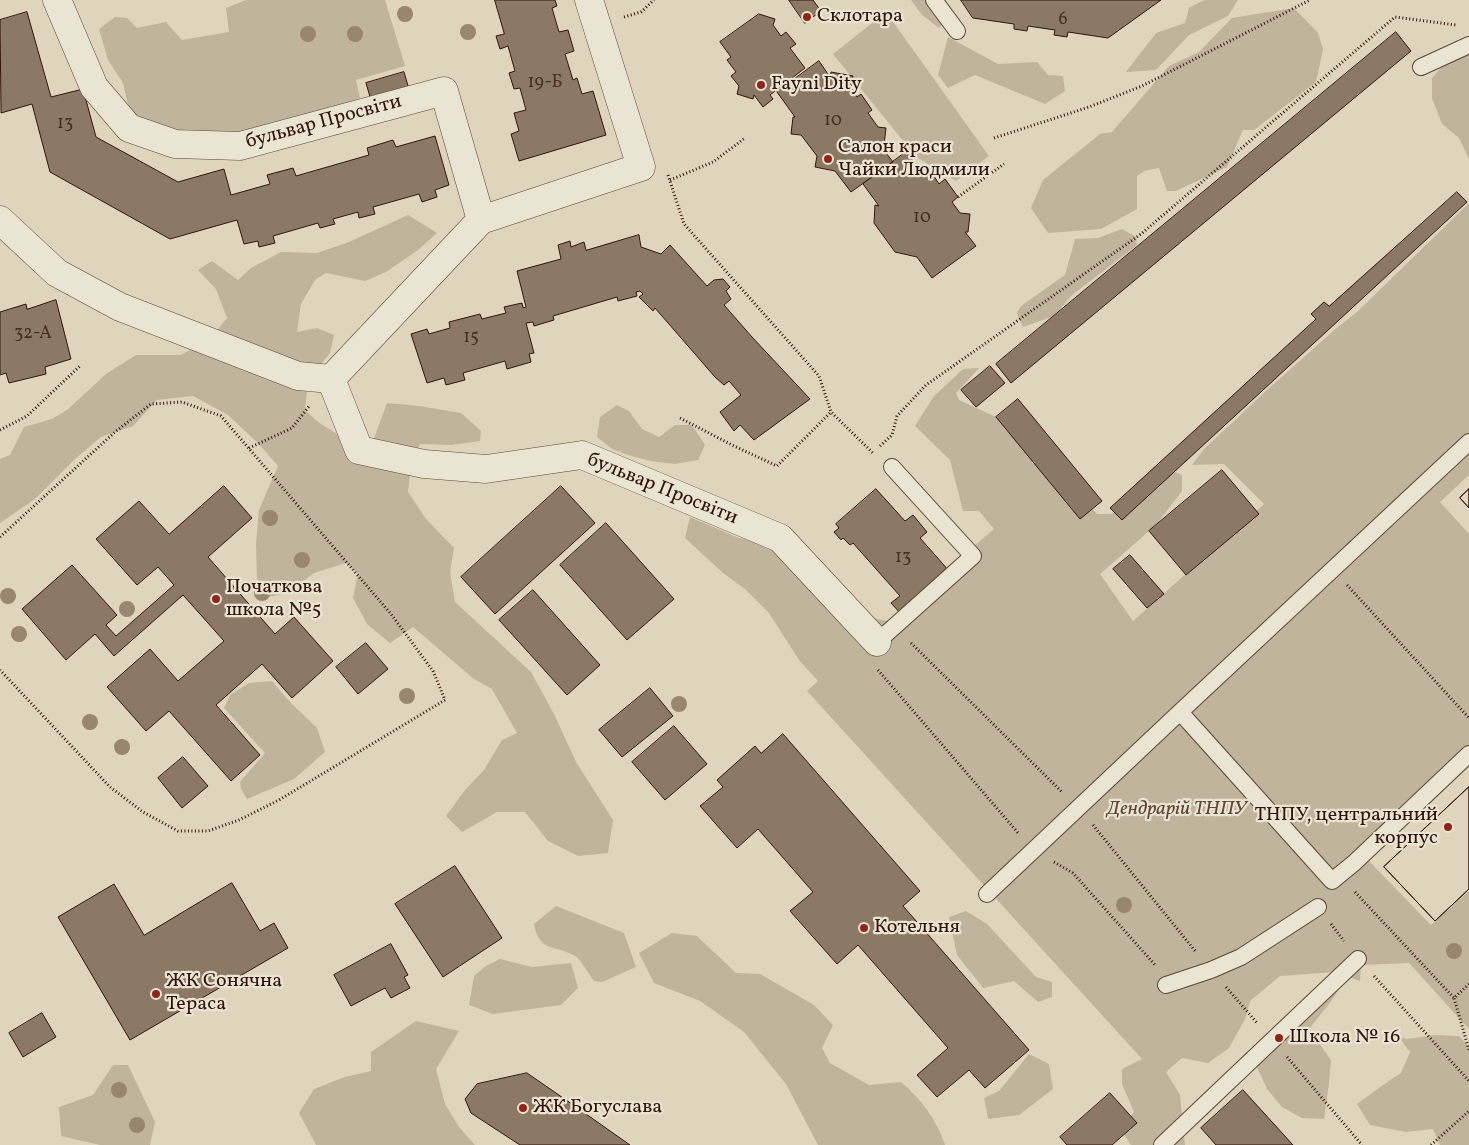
<!DOCTYPE html>
<html>
<head>
<meta charset="utf-8">
<style>
  body { margin:0 }
  canvas { display:block; background:#ded5bc }
</style>
</head>
<body>
<canvas width="1469" height="1145"></canvas>
<script>
const ctx = document.querySelector('canvas').getContext('2d');
ctx.lineJoin = 'round';
function fill(path, color) { ctx.fillStyle = color; ctx.fill(path, 'evenodd'); }
function strokePath(path, color, width, dash) { ctx.strokeStyle = color; ctx.lineWidth = width; ctx.lineCap = dash ? 'butt' : 'round'; ctx.setLineDash(dash || []); ctx.stroke(path); }
function write(font, color, halo, rows, align = 'center') {
  ctx.font = font + ' Vollkorn,serif'; ctx.lineWidth = 4.5; ctx.setLineDash([]); ctx.textBaseline = 'middle'; ctx.strokeStyle = halo; ctx.fillStyle = color; for (const [text, x, y, turn = 0] of rows) {
    ctx.save(); ctx.translate(x, y); ctx.rotate((+turn || 0) * Math.PI / 180); ctx.textAlign = isNaN(turn) ? turn : align; if (halo) ctx.strokeText(text, 0, 0); ctx.fillText(text, 0, 0); ctx.restore();
  }
}
const green = new Path2D(`
  M246 0H385L405 66 356 80 360 98 238 141 135 135 123 83 108 60 99 29 115 17 127 18 137 28 166 22 182 40 229 32 226 8Z
  M911 0H941L948 18 939 28 922 15Z
  M1204 0H1238L1228 16 1189 35 1156 70 1126 72 1156 33 1185 23 1189 8Z
  M1294 8 1318 33 1323 49 1316 82 1254 130H1243L1227 167 1176 191H1167L1159 168 1144 171 1137 176V209L1101 229 1048 233 1031 208 1043 180 1100 134 1112 132 1169 66 1199 52 1232 18Z
  M886 12 989 156 956 181 916 157 833 54Z
  M948 37 998 64 1037 62 1048 75 1063 76 1065 91 1045 104 975 75 948 88 938 75Z
  M1469 46V159L1459 138 1442 124 1432 98V78L1440 69Z
  M1469 203V475L1440 502 1469 534V764L1367 859 1431 925 1469 891V1029L1409 963 1361 965 1360 981 1335 972 1280 976 1250 1001 1245 1019 1229 1048 1208 1063 1182 1058 1166 1072 1180 1095 1185 1145H1131L1122 1131 1134 1112 1122 1084V1069L1142 1059 807 691 818 681 799 660 769 613 745 589 723 573 685 538 690 517 739 538 760 540 782 553 795 576 872 618 888 621 994 529 979 511H963L950 460 915 426 934 396 963 369 979 368 956 393 959 400 996 417 1049 457 1097 514H1112L1169 469 1182 475V491L1156 525 1100 574 1133 621 1264 504 1224 464 1192 465 1204 449 1267 390 1332 332 1358 311Z
  M408 215 437 233 418 250 386 272 365 281 326 273 315 280 301 304 297 332 317 328 334 335 330 353 308 380 305 410 318 422 345 439 373 441 387 403 419 406 461 413 481 431 480 441 451 445 420 444 411 466 408 492 426 519 454 548 450 572 455 602 531 672 554 714 576 762 613 820 608 853 578 856 548 841 525 812H497L462 832 446 816 465 790 484 770 502 740 517 733 492 689 474 679 413 627 390 643 367 624 353 598 358 573 346 563 314 573 289 592 265 598 257 578 256 544 259 510 278 466 258 443 228 415 193 396 157 400 133 426 101 437 75 459 35 499 0 523V459L10 455 24 427 52 419 67 410 106 374 136 355H181L210 339 227 318 216 289 198 270 212 261 238 280 251 268 281 252 317 253 349 242Z
  M1122 229 1136 237 1137 245 1071 296 1054 316 1023 327 1017 313 1021 306 1065 275 1075 239 1098 238Z
  M617 405 629 411 642 429 659 437 675 425H692L705 445 698 460 675 464 651 461 631 456 612 449 597 437 600 417Z
  M272 681 290 702 317 728 325 752 294 779 247 799 241 789 240 782 265 753 224 708 230 695 249 683Z
  M556 906 624 933 636 967 602 982 594 981C589 975 581 959 575 956 555 944 540 954 534 924Z
  M966 911 987 924 1036 977 1052 982V997L1038 1002 1014 981 983 988 957 955 949 917Z
  M672 933 697 936 736 973 760 974 814 1005 833 1025 822 1048 830 1063 869 1085 901 1082C921 1099 937 1120 945 1145H818L786 1084 744 1032 700 1001 654 983 639 953Z
  M500 959 532 967 571 963 578 988 561 1005 493 1014 469 1005 474 976 486 966Z
  M1342 982 1333 999 1309 1029 1331 1060 1329 1083 1324 1119 1302 1118 1282 1107 1267 1089 1256 1065Z
  M416 1021 459 1031 436 1069 445 1104 459 1127 475 1145H316L299 1113 314 1089 345 1077 371 1071V1052Z
  M1397 1035 1406 1039 1436 1035 1459 1036 1469 1047V1145H1440L1433 1129 1406 1132 1370 1125 1357 1104 1383 1085 1401 1073 1410 1052Z
  M1029 1054 1049 1064 1053 1089 1019 1115 988 1119 984 1098 999 1091Z
  M113 1065H128L155 1122 150 1145H100L61 1136 59 1107 93 1095Z`);
const building = new Path2D(`
  M495 0H555L557 6 552 8 559 32 568 30 574 51 565 54 573 80 577 78 582 94 593 91 606 135 519 161 511 134 519 131 514 113 526 110 520 88 514 89 509 73 515 71 508 46 500 49 496 36 504 34Z
  M789 0H813L821 11 805 23Z
  M961 0H1161L1108 38 1068 32 1067 37 1054 35 1055 30 1028 26 1027 31 1014 29V24L973 18Z
  M27 12 51 97 83 89 96 137 178 182 224 169 231 195 270 184 267 175 293 168 296 176 369 155 367 148 393 140 396 147 435 136 449 185 435 190 437 197 422 202 419 194 373 207 375 214 359 218 358 212 333 219 335 224 320 228 318 223 273 236 275 243 259 247 258 241 244 244 237 220 170 239 50 172 32 104 1 113 0 20Z
  M759 14 775 19 773 25 781 36 786 32 796 44 790 48 805 68 770 95 773 99 763 107 754 95 753 99 737 94 739 86 731 76 736 72 727 60 731 57 720 42Z
  M1396 32 1411 51 1011 383 996 364Z
  M819 61 830 77 831 72 853 76 851 88 857 97 861 94 872 110 868 113 878 127 886 128 884 145H880L893 162 851 192 835 171 815 167 817 156 801 135 791 134 793 117H795L777 92Z
  M404 72 411 96 373 107 366 83Z
  M906 152 916 165 935 168 934 176 939 184 945 179 958 197 952 202 960 213 970 214 968 232H965L976 246 932 278 917 257 895 252 874 223 875 205 879 206 863 184Z
  M1457 192 1467 202 1122 520 1110 508 1316 319 1311 314 1324 302 1329 306Z
  M639 235 641 247 661 254 670 245 707 286 714 280 723 279 730 287 726 291 731 299 724 305 752 337 810 399 754 440 740 425 734 431 720 412 741 395 729 381 724 385 715 377 655 308 653 311 639 297 643 294 640 291 636 292 637 296 618 301 617 297 553 316 554 320 534 326 533 322 526 323 534 353 529 354 531 362 507 369 505 361 463 373 465 380 446 385 444 378 427 383 411 334 427 329 429 334 450 328 449 322 480 314 482 319 506 313 504 307 522 303 523 308 526 307 517 271 561 259 558 245 570 241 571 247 584 242 586 250Z
  M56 300 71 359 45 367 46 374 9 383 6 373 0 375V312L26 304 27 309Z
  M990 366 1005 383 976 407 961 390Z
  M1018 399 1102 501 1080 519 996 417Z
  M1222 470 1259 514 1186 575 1149 531Z
  M224 486 252 518 208 557 275 634 294 617 333 661 292 698 262 664 216 705 260 755 231 781 169 711 146 731 107 687 150 649 178 681 224 641 183 595 114 656 95 634 66 660 22 609 72 565 117 615 106 625 116 636 174 585 158 567 137 585 96 539 139 501 169 534Z
  M561 486 595 523 495 614 461 577Z
  M876 489 905 521 913 515 927 532 920 538 950 572 902 615 891 603 900 596 853 543 850 545 843 538 841 540 834 532 839 528 836 524Z
  M1469 489V508L1460 498Z
  M1469 489V508L1460 498Z
  M606 523 674 599 627 640 560 565Z
  M1130 555 1164 594 1147 608 1113 569Z
  M533 590 600 665 567 695 499 620Z
  M366 643 388 669 358 694 336 667Z
  M650 688 673 716 622 757 599 730Z
  M674 726 707 764 665 800 632 762Z
  M783 734 920 891 903 906 1029 1050 985 1088 969 1070 937 1097 917 1075 948 1048 858 945 837 964 790 911 813 892 758 829 737 848 700 806 723 787 717 780 755 746 761 753Z
  M183 757 208 786 182 808 158 778Z
  M1469 787V889L1435 921 1384 867Z
  M1469 787V889L1435 921 1384 867Z
  M455 866 502 938 443 977 395 904Z
  M232 883 260 931 274 923 288 948 130 1040 58 917 114 884 144 935Z
  M391 944 408 975 404 977 410 988 391 998 385 988 351 1006 334 975Z
  M42 1013 56 1037 23 1057 9 1033Z
  M527 1073 569 1102 630 1145H520L471 1113 465 1099 477 1084Z
  M1243 1090 1293 1145H1216L1201 1128Z
  M1110 1093 1137 1123 1112 1145H1067L1060 1137Z`);
const path = new Path2D(`
  M624 17 641 12 654 0
  M994 138 1089 107 1142 86 1310 0
  M668 175 684 224 819 376 831 412 874 454
  M670 180 713 162 745 138
  M958 197 1004 164
  M680 418 734 446 777 466 831 412
  M0 430 27 416 81 365
  M880 446 892 435 897 416 926 385 1141 234 1395 17 1456 25
  M249 448 292 428 310 405
  M0 537 115 432 151 404 182 402 221 416 391 614 433 671 445 700 279 800 239 820 208 831H178L143 812 110 787 0 670
  M1347 585 1469 718
  M911 643 1063 793
  M878 670 1019 834
  M1093 825 1196 952
  M1054 862 1073 873 1156 966
  M1355 892 1454 998
  M1331 924 1344 941
  M1374 976 1469 1081
  M1469 984 1454 998 1469 1050
  M1226 987 1258 1024
  M1287 1057 1362 1145
  M1431 1145 1469 1111`);
const service = new Path2D(`
  M934 0 957 31
  M1421 67 1469 45
  M1469 442 1180 712 1332 881 1354 863 1469 754
  M877 642 973 556 892 467
  M987 894 1180 712
  M1166 985 1211 970 1241 957 1318 907
  M1162 1145 1358 959`);
const minor = new Path2D(`
  M57 0 94 87 129 128 175 144 240 146 444 91 481 220
  M589 0 641 167 481 220 331 379 359 450 424 464 486 469 582 455 780 538 877 642
  M0 220 57 273 120 307 298 376 331 379`);
const trees = [
  [405,14],
  [468,32],
  [308,34],
  [355,34],
  [270,518],
  [302,560],
  [262,593],
  [8,596],
  [127,609],
  [19,634],
  [407,696],
  [679,704],
  [90,722],
  [122,747],
  [1124,905],
  [1454,951],
  [119,1090],
  [137,1125]
];
const markers = [
  [807,17,5,"#8f2418"],
  [761,85,5,"#8f2418"],
  [828,159,5,"#8f2418"],
  [216,599,5,"#8f2418"],
  [1448,827,5,"#8f2418"],
  [864,928,5,"#8f2418"],
  [156,994,5,"#8f2418"],
  [1279,1038,5,"#8f2418"],
  [523,1108,5,"#8f2418"]
];
const numberNames = [
  ["6",1063,21],
  ["19-Б",545,84],
  ["10",833,122],
  ["13",65,125],
  ["10",922,219],
  ["32-А",33,335],
  ["15",471,339],
  ["13",903,559]
];
const poiNames = [
  ["Склотара",817,17],
  ["Fayni Dity",771,85],
  ["Салон краси",838,148],
  ["Чайки Людмили",838,171],
  ["Початкова",226,588],
  ["школа №5",226,611],
  ["ТНПУ, центральний",1438,816,"right"],
  ["корпус",1438,839,"right"],
  ["Котельня",874,928],
  ["ЖК Сонячна",166,982],
  ["Тераса",166,1005],
  ["Школа № 16",1289,1038],
  ["ЖК Богуслава",533,1108]
];
const streetNames = [
  ["бульвар Просвіти",324,123,-15],
  ["бульвар Просвіти",662,490,22]
];
const parkNames = [
  ["Дендрарій ТНПУ",1177,810]
];
fill(green, '#c1b49d');
fill(building, '#8c7965');
strokePath(building, '#331507', 1);
strokePath(service, '#5e4534', 18);
strokePath(minor, '#5e4534', 29);
strokePath(path, '#331507', 3, [1, 2.5]);
strokePath(service, '#eae4d3', 16);
strokePath(minor, '#eae4d3', 28);
ctx.fillStyle = '#988671';
for (const [x, y] of trees) { ctx.beginPath(); ctx.arc(x, y, 8, 0, 2 * Math.PI); ctx.fill(); }
for (const [x, y, r, color] of markers) { const dot = new Path2D(); dot.arc(x, y, r, 0, 2 * Math.PI); ctx.fillStyle = color; ctx.fill(dot); strokePath(dot, '#eae4d3', 2); }
write('18px', '#492e1e', null, numberNames);
write('20px', '#331507', '#eae4d3', poiNames, 'left');
write('20px', '#331507', '#eae4d3', streetNames);
write('italic 20px', '#5e4534', '#eae4d3', parkNames);
</script>
</body>
</html>
